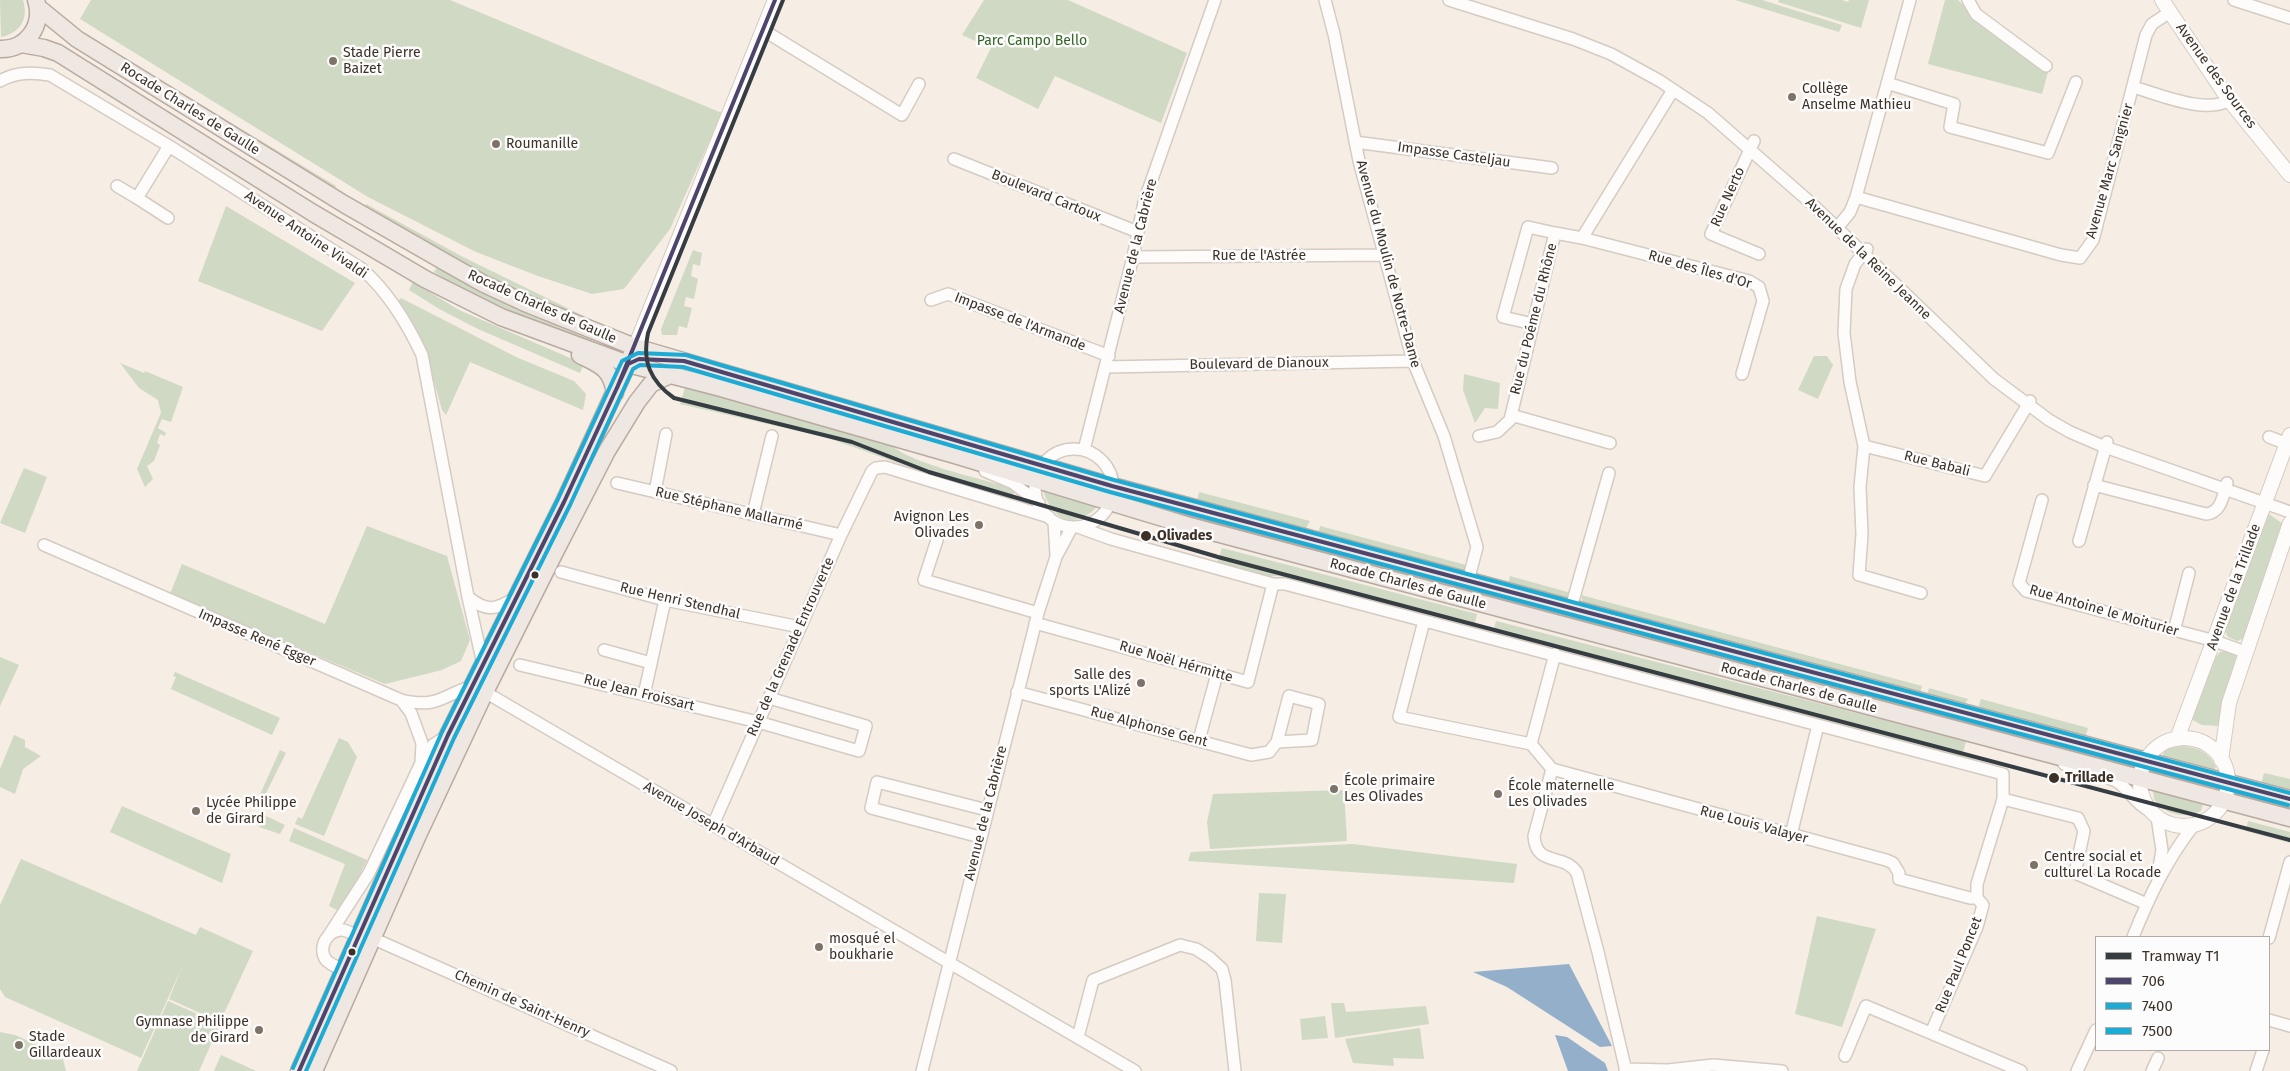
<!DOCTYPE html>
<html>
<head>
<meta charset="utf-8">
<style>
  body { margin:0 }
  #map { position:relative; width:2290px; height:1071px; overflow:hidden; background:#f6ede4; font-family:"Fira Sans",sans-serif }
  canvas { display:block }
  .legend { position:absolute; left:2095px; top:936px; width:175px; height:115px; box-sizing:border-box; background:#fcfcfc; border:1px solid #afaba7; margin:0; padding:6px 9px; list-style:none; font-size:15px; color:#3c3127 }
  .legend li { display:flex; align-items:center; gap:10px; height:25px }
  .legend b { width:25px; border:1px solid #afaba7 }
</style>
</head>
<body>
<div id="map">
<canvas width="2290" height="1071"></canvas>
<ul class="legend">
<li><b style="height:6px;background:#363d42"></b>Tramway T1</li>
<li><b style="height:6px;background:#4e456d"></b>706</li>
<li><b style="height:6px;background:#1cabd4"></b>7400</li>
<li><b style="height:6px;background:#1cabd4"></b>7500</li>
</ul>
</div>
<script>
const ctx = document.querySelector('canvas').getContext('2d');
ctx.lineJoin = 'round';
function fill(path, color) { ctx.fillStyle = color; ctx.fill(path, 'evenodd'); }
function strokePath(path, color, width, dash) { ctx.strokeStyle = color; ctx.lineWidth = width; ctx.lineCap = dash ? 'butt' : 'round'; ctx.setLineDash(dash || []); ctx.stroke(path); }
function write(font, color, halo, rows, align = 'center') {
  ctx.font = font + ' "Fira Sans",sans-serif'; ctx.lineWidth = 5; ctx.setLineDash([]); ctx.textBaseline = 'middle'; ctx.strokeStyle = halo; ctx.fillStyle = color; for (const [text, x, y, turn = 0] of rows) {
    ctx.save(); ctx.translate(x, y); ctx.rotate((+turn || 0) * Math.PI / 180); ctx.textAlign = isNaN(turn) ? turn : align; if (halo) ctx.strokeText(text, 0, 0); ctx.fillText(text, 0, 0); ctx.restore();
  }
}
const green = new Path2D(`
  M0 0H23C29 19 20 33 1 37Z
  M91 0H450L722 113 670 229 624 289 592 294 538 276 476 252 368 197 80 19Z
  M984 0H1068L1187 53 1161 123 1055 76 1038 109 976 78 991 48 962 35Z
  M1735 0H1762L1842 25 1839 32Z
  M1779 0H1842L1848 2 1849 0H1869L1861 28 1778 2Z
  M1945 0H1958L1975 17 2048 72 2042 94 1928 64Z
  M92 39 336 186 334 190 89 41Z
  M366 204 463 257 598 323V326L499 283 364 208Z
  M226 206 355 283 322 331 198 281Z
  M693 250 702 253 700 266 693 264 691 276 698 279 694 299 686 297 684 306 692 308 687 328 679 326 677 335H662L661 329Z
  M438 266 593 338 591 342C537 321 483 303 434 272Z
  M413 282 459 310 584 364 580 373 478 329 441 310 409 290Z
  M401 298 516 357 574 381 586 394 583 410 470 362 446 415 442 410 424 346 397 301Z
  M1814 356H1827L1833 365 1818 399 1798 390Z
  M120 363 144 373 145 371 183 387 171 422 162 419 158 428 166 433 165 436 160 434 157 443 160 445 154 461 147 466 153 479 145 487 137 469 161 413 158 400 139 388Z
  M1464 374 1500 383 1498 409 1485 408 1475 423 1463 390Z
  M686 384 889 443C906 463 987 480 1015 489L1012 500 929 474 825 437 680 404Z
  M24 468 47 477 25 533 0 523Z
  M1043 490 1098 506C1074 531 1052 520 1043 490Z
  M1199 492 1310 521 1305 530 1197 501Z
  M1131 497 1322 549 1319 554 1130 504Z
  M2269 514 2283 524 2245 638 2237 641 2228 637 2224 630 2263 520Z
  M367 526 447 556 470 640 461 661 442 670 385 684 170 594 182 564 325 624Z
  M1320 526 1470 566 1464 572 1318 534Z
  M1222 548 1477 614 1474 627 1279 576H1267L1217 563Z
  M1510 576 1571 593 1569 597 1564 599 1508 584Z
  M1581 595 1922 686 1920 694 1583 604Z
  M1558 612 1989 726 1987 731 1558 616Z
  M1496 621 1966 741 1962 757 1493 632Z
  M2226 651 2236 656 2220 726 2202 725 2189 718 2196 707 2216 657 2220 652Z
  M0 657 19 665 0 706Z
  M175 672 280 718 272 735 171 689 176 677 173 676Z
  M1929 688 1968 699 1967 701 1964 704 1927 695Z
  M1981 699 2088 728 2085 738 1981 709 1979 705Z
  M14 735 25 740V747L41 756 23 769 15 794 0 787V769Z
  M339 738 348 742 357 757 324 836 295 824 298 817 302 819Z
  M2184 746C2199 748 2209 753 2216 767L2212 772 2162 759 2164 751 2171 748Z
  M280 750 286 753 262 801 258 799Z
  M2264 773 2290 779V792L2261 784Z
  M1344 790 1347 841 1210 849 1207 822 1213 794Z
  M2153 790 2203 804 2201 811C2185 819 2164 815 2154 799Z
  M122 806 231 854 222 883 110 832Z
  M264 815 285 825 280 834 259 827Z
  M2248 821 2290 832V843L2246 831Z
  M294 828 367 860 356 883 337 910 329 906 345 864 289 841Z
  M1352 844 1517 864 1514 883 1188 861 1191 852Z
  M21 859 196 935 200 927 253 951 220 1022 169 999 182 967 141 1058 5 997 0 989V905Z
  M1259 893 1286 894 1282 943 1256 941Z
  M1817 916 1876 929 1842 1027 1795 1014Z
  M168 1001 220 1024 199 1071H137Z
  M1331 1003H1344L1346 1012 1426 1006 1429 1024 1335 1038Z
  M1325 1016 1328 1038 1302 1040 1300 1019Z
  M1420 1028 1424 1059 1393 1058 1394 1066 1353 1063 1345 1039Z
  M0 1032 15 1035 62 1056 66 1071H0Z
  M221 1055 256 1071H214Z`);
const water = new Path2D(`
  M1569 964 1612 1046 1600 1047 1507 987 1473 972Z
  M1555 1035 1567 1037 1605 1063 1608 1071H1568Z`);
const minor = new Path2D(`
  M1325 0 1334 34 1359 161 1413 361 1444 436 1477 547 1468 581
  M1449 0 1573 39 1611 54 1660 81 1708 113 1812 204 1994 379 2049 420 2070 432 2105 447 2290 512
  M1968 0 1976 14 2046 66
  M2234 0 2290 18
  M763 30 902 115 919 84
  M0 81C16 72 32 72 50 75L169 146 362 269C387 291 408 325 422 355L468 597 483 664
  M1887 83 1954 104 1950 127 2048 153 2076 82
  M2133 87C2158 94 2207 115 2229 100
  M1754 141 1711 234 1759 254
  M1355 142 1552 168
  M954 159 1138 232
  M117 186 137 198
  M1856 197 2061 255 2080 258 2093 240 2146 35 2152 24 2170 12
  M168 218 137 198 169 146
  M1837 228 1850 212 1856 197 1910 0
  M1582 238 1749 281 1759 287 1763 301 1742 374
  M1867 249 1855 264 1846 289 1844 333 1850 382 1864 446 1860 487 1862 534 1859 575 1921 593
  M1133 257 1385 255
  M931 300 948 294 1109 356
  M1533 324 1503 317 1528 227 1555 233
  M1106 367 1413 361
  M1511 415 1610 443
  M1479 436 1497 432 1510 420 1555 233 1582 238 1673 90
  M2269 437 2290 445
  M1864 446 1985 476 2030 401
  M1035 488a39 39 0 1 1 78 0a39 39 0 1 1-78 0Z
  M1084 450 1133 257 1144 202 1215 0
  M985 471 1013 483 1039 503
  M617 483 841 535
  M2094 485 2206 514C2221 513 2223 496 2227 483
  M655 492 666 434
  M2042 500 2019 583 2026 591 2215 641 2245 652
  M753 514 772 436
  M1054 522 1056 555
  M1078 527 1111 539 1273 584H1285L2003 774V799L1977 884V898L1983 905 1977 927 1931 1033
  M937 540 924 580 1038 613
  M2079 541 2107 442
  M44 545 401 700C439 709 442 695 473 686L485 692 1135 1071
  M561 572 665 600 800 627
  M468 597C486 612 496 610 515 598
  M1571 608 1609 473
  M1424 621 1399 717 1531 744 1555 654
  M1035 623 1248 682 1273 584
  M2174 631 2189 573
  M604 650 651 663
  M520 665 758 722 859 751 866 726 769 698
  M1017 692 1251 755 1269 752 1277 742 1312 740 1319 704 1289 696 1277 742
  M644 695 665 600
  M1199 740 1217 674
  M1531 744 1552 769 1886 860 1893 863 1899 873V879L1970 898H1977
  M422 761 433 745 447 736
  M2064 764C2080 771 2099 774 2116 781 2128 787 2133 803 2150 811
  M1552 769 1534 836C1536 868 1564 852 1577 873L1598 952 1626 1071
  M2003 799 2078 818 2084 831 2075 873 2147 904
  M2157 817 2162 850 2158 873
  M713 825 841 535 872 471 876 468 885 467 1049 517
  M1791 835 1818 725
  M980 837 871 808 877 782 987 810
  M329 935 369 873 421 763 422 743 411 713 401 700
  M2133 937C2149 897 2167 859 2194 825
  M372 938 671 1071
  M2269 938 2290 862
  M343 970C337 967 331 965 326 960 317 947 328 929 343 930 348 931 353 934 358 936
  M2269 1020 2290 1026
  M1078 1037 1093 980 1180 945 1196 949 1210 958 1222 969 1225 980 1235 1071
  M1845 1056 1866 1006 2021 1071
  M1625 1069 1668 1070 1713 1065 1782 1071
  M922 1071 1038 613 1056 557 1072 527
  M2077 1071 2096 1030
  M2152 1071 2158 1058
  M2256 1071 2263 1050`);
const tertiary = new Path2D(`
  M2162 0 2229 100 2290 175
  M635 347 775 0
  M2140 782a44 44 0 1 1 88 0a44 44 0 1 1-88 0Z
  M2177 739 2290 435
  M2221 760 2229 703 2290 523`);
const primary = new Path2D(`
  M39 8 77 39 344 204 445 262 484 284 525 303 635 347 1112 486 2290 799
  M21 44 44 48 58 53 313 213 425 279 501 317 628 364 721 388 955 455 1186 525 2290 818
  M0 49C27 50 44 25 36 0
  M580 355C600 365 611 368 615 393
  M299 1071 448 735 564 502 632 354
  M314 1071 418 835 485 692 554 554 607 451 637 402 651 384 668 376`);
const bus1 = new Path2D(`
  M617 388 775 0
  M299 1071 448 735 564 502 628 364 639 359 684 361 1112 486 2290 799`);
const bus2 = new Path2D(`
  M306 1071 454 738 570 505 633 369 640 365 683 367 1110 492 2288 805`);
const bus3 = new Path2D(`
  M293 1068 442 732 558 499 622 361 638 353 686 355 1114 480 2290 793`);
const tram1 = new Path2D(`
  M783 0 648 333C642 361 650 381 674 398L852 442 929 472 1218 557 2290 840`);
const markers = [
  [333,61,5,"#7d7369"],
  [1792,97,5,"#7d7369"],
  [496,144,5,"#7d7369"],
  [979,525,5,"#7d7369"],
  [1146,536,6,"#3c3127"],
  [535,575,4.5,"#3c3127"],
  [1141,683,5,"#7d7369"],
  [2054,778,6,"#3c3127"],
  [1334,789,5,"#7d7369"],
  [1498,794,5,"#7d7369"],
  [196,811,5,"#7d7369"],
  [2034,865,5,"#7d7369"],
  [819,947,5,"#7d7369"],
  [352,952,4.5,"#3c3127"],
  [259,1030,5,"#7d7369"],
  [19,1045,5,"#7d7369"]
];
const parkNames = [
  ["Parc Campo Bello",1032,41]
];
const poiNames = [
  ["Stade Pierre",343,53],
  ["Baizet",343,69],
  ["Collège",1802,89],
  ["Anselme Mathieu",1802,105],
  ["Roumanille",506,144],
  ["Avignon Les",969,517,"right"],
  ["Olivades",969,533,"right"],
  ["Salle des",1131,675,"right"],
  ["sports L'Alizé",1131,691,"right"],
  ["École primaire",1344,781],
  ["Les Olivades",1344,797],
  ["École maternelle",1508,786],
  ["Les Olivades",1508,802],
  ["Lycée Philippe",206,803],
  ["de Girard",206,819],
  ["Centre social et",2044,857],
  ["culturel La Rocade",2044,873],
  ["mosqué el",829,939],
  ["boukharie",829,955],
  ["Gymnase Philippe",249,1022,"right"],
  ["de Girard",249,1038,"right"],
  ["Stade",29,1037],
  ["Gillardeaux",29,1053]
];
const streetNames = [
  ["Avenue des Sources",2216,76,54],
  ["Rocade Charles de Gaulle",190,109,32],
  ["Impasse Casteljau",1454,155,8],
  ["Avenue Marc Sangnier",2110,171,-74],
  ["Boulevard Cartoux",1046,196,22],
  ["Rue Nerto",1728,197,-66],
  ["Avenue Antoine Vivaldi",306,235,34],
  ["Avenue de la Cabrière",1136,246,-76],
  ["Rue de l'Astrée",1259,256],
  ["Avenue de la Reine Jeanne",1868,259,44],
  ["Avenue du Moulin de Notre-Dame",1388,264,75],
  ["Rue des Îles d'Or",1700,270,16],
  ["Rocade Charles de Gaulle",542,307,24],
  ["Rue du Poéme du Rhône",1534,319,-76],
  ["Impasse de l'Armande",1020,322,21],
  ["Boulevard de Dianoux",1259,364,-1],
  ["Rue Babali",1937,464,14],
  ["Rue Stéphane Mallarmé",729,509,13],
  ["Rocade Charles de Gaulle",1408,584,15],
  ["Avenue de la Trillade",2234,587,-70],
  ["Rue Henri Stendhal",680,601,13],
  ["Rue Antoine le Moiturier",2104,611,16],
  ["Impasse René Egger",257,638,23],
  ["Rue de la Grenade Entrouverte",791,647,-66],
  ["Rue Noël Hérmitte",1176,662,16],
  ["Rocade Charles de Gaulle",1799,688,15],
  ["Rue Jean Froissart",639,693,14],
  ["Rue Alphonse Gent",1149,727,15],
  ["Avenue de la Cabrière",986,813,-76],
  ["Avenue Joseph d'Arbaud",711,824,30],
  ["Rue Louis Valayer",1754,825,15],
  ["Rue Paul Poncet",1959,965,-68],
  ["Chemin de Saint-Henry",522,1004,24]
];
const stopNames = [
  ["Olivades",1157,536],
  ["Trillade",2065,778]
];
fill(green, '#d0d9c4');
fill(water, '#94afca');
strokePath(minor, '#d4cbc2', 14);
strokePath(tertiary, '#d4cbc2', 16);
strokePath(primary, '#b8aaa0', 19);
strokePath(minor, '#fefcfb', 11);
strokePath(tertiary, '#fefcfb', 14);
strokePath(primary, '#eee7e2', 16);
strokePath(bus1, '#4e456d', 4);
strokePath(bus2, '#1cabd4', 4);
strokePath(bus3, '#1cabd4', 4);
strokePath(tram1, '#363d42', 4);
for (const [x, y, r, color] of markers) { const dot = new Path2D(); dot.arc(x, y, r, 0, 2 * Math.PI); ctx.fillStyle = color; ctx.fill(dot); strokePath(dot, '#fcfcfc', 2); }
write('14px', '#356525', '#fcfcfc', parkNames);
write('14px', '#3c3127', '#fcfcfc', poiNames, 'left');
write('14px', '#3c3127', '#fcfcfc', streetNames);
write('bold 14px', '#3c3127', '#fcfcfc', stopNames, 'left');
</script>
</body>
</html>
